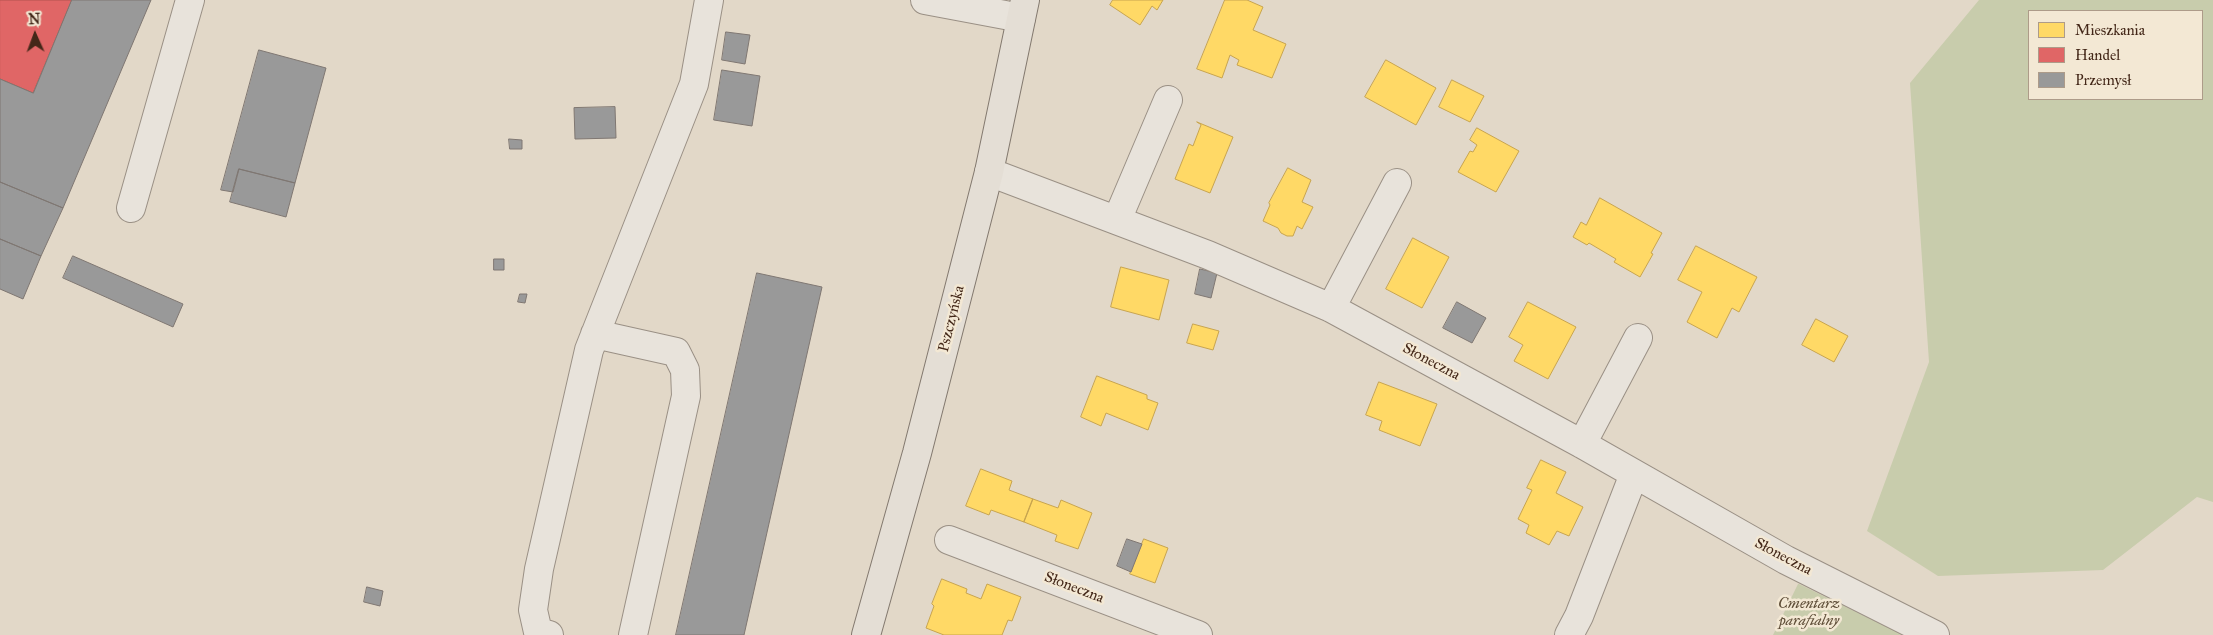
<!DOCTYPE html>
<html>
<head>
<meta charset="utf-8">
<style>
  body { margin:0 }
  #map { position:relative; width:2213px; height:635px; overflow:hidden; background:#e2d8c8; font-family:"IM FELL Great Primer",serif }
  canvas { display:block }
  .legend { position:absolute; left:2028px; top:10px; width:175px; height:90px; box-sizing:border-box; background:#f3e8d4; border:1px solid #ad9b89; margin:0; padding:6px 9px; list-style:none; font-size:15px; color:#432718 }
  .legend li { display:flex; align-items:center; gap:10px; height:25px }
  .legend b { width:25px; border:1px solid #ad9b89 }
  .north { position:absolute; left:10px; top:10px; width:50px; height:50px; -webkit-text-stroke:4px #f3e8d4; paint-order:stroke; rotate:358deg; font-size:14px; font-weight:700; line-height:20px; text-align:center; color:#432718 }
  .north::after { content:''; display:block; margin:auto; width:18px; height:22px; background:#432718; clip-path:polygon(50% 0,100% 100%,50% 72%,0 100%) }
</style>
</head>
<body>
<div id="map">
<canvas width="2213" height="635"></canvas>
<ul class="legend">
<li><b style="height:14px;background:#ffd966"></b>Mieszkania</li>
<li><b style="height:14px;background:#e06666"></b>Handel</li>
<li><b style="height:14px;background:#999"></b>Przemysł</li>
</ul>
<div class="north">N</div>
</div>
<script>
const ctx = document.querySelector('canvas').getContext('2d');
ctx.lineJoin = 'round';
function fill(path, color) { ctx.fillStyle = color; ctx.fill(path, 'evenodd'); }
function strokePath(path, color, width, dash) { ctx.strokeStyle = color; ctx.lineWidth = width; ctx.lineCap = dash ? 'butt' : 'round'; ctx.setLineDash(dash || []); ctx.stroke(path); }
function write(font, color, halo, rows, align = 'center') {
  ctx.font = font + ' "IM FELL Great Primer",serif'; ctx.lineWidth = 5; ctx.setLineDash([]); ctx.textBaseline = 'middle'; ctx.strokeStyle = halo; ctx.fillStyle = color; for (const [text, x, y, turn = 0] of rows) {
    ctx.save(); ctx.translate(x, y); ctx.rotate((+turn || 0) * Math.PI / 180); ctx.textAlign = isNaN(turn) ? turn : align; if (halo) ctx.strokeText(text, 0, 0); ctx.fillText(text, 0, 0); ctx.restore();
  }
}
const green = new Path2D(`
  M1979 0H2213V502L2197 497 2103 570 1938 576 1867 531 1929 362 1910 83ZM2202 11V99H2029V11Z
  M1798 584H1799L1903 635H1773Z`);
const homes = new Path2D(`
  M1113 0H1163L1157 10 1152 6 1140 25 1110 5Z
  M1225 0H1247L1263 7 1253 30 1286 44 1272 78 1237 65 1239 60 1230 55 1222 78 1197 69Z
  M1386 60 1436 88 1416 125 1365 97Z
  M1452 80 1484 96 1470 122 1439 107Z
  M1197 122 1233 137 1210 193 1175 179 1189 144 1193 146 1201 125Z
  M1477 128 1519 151 1496 192 1458 172 1470 151 1473 152 1477 145 1470 140Z
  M1288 168 1311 180 1302 202 1313 207 1302 229 1297 226 1293 236H1287L1281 233 1278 228 1263 221 1270 205 1269 203Z
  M1600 198 1662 233 1651 253 1653 254 1640 277 1614 262 1616 259 1589 243 1587 245 1573 237 1581 222 1586 225Z
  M1413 238 1449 257 1422 308 1386 289Z
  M1696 246 1757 277 1739 312 1732 308 1717 338 1687 322 1702 292 1678 280Z
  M1121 267 1169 280 1159 320 1111 307Z
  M1528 302 1576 327 1548 379 1514 361 1523 345 1509 337Z
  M1816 319 1848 336 1834 362 1802 345Z
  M1193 324 1219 331 1213 350 1187 343Z
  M1097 376 1147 395V399L1158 403 1148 430 1106 413 1101 426 1081 417Z
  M1379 382 1437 404 1420 446 1379 430 1382 421 1366 415Z
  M1541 460 1566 472 1556 493 1583 507 1569 536 1557 531 1549 545 1526 533 1529 525 1518 519 1532 490 1527 488Z
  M981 469 1012 481 1009 490 1033 499 1024 522 991 510 989 515 966 506Z
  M1033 499 1058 508 1061 500 1092 513 1078 549 1055 541 1057 535 1024 522Z
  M1144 539 1168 548 1155 583 1130 574Z
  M942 579 967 589 966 593 981 599 987 584 1021 597 1012 621 1008 620 1002 635H944L926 628 934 606 932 604Z`);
const shops = new Path2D(`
  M0 0H72L33 93 0 79Z`);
const industry = new Path2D(`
  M72 0H151L63 208 0 182V79L33 93Z
  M726 32 750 35 745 64 722 60Z
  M259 50 326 68 295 183 239 169 233 192 221 190Z
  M722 70 760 76 752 126 714 120Z
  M615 107 616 138 575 139 574 108Z
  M509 139 522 140V149H510Z
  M239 169 295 183 286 217 230 202Z
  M0 182 63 208 41 256 0 239Z
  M0 239 41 256 23 299 0 289Z
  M73 256 183 304 173 327 63 278Z
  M494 259H504V270H494Z
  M1200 269 1217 273 1211 298 1195 294Z
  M757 273 822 287 744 635H676Z
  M520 294H527L525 303 518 302Z
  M1457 302 1486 318 1472 343 1443 328Z
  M1127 539 1142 544 1131 572 1117 566Z
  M367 587 383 591 380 606 364 602Z`);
const minor = new Path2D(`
  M925 0 1021 18
  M989 172 1208 255 1331 308 1582 444 1786 560 1935 635
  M131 208 190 0
  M1117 220 1168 100
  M1331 308 1397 183
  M595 334 676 352 685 370 686 396 633 635
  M1582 444 1638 338
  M949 540 1198 635
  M549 635 538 632 533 610 539 569 589 350 694 84 709 0
  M1569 635 1579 616 1634 474`);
const major = new Path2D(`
  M866 635 917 453 989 172 1025 0`);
const streetNames = [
  ["Pszczyńska",952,319,-76],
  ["Słoneczna",1431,362,28],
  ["Słoneczna",1783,557,28],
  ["Słoneczna",1074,588,21]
];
const parkNames = [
  ["Cmentarz",1809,604],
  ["parafialny",1809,621]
];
fill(green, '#c8ccac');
fill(homes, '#ffd966');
strokePath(homes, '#c7a44f', 1);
fill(shops, '#e06666');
strokePath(shops, '#b1534f', 1);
fill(industry, '#999');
strokePath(industry, '#7f7772', 1);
strokePath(minor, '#9a9085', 30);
strokePath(major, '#83796f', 30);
strokePath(minor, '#e8e3db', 28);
strokePath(major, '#e4ded5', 28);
write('15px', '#432718', '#f3e8d4', streetNames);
write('italic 15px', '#5f4e38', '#f3e8d4', parkNames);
</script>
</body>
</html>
